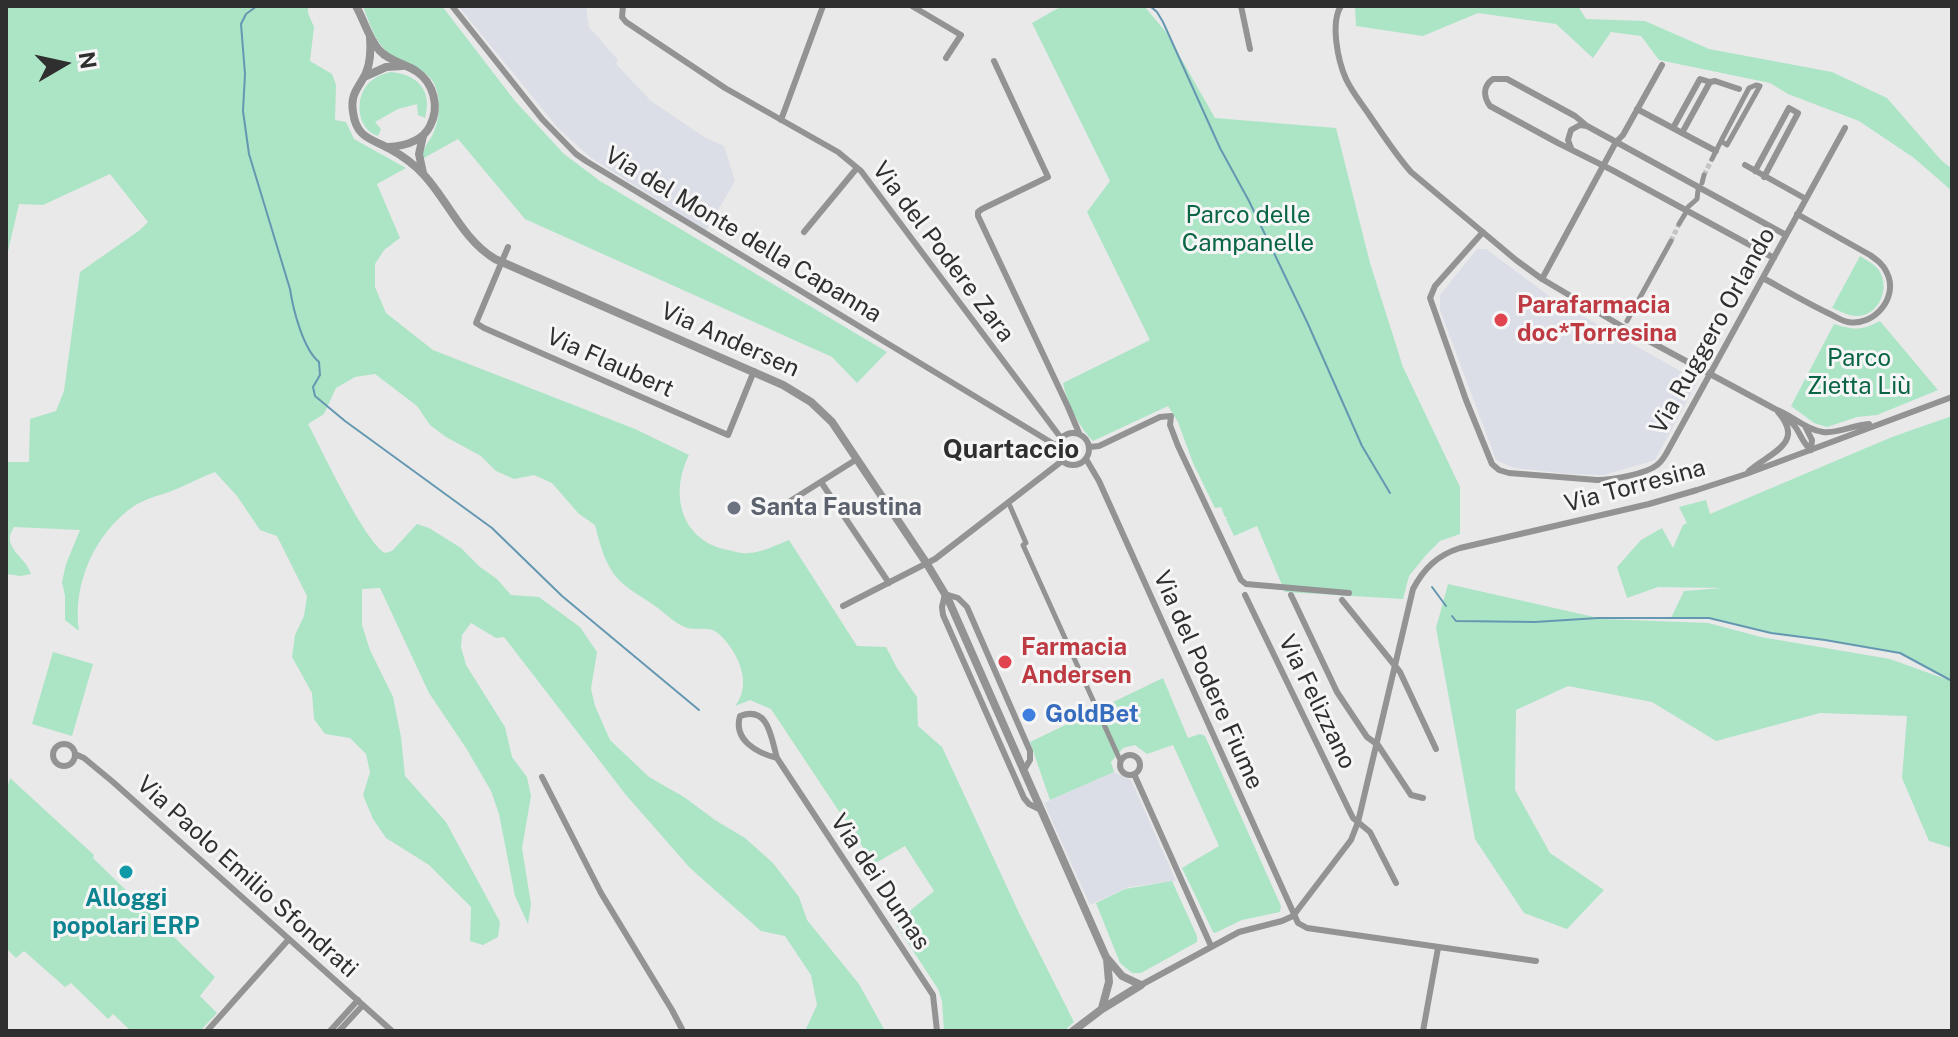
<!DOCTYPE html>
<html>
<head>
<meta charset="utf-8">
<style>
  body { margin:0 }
  #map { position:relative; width:1958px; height:1037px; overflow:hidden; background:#e9e9ea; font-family:"Public Sans",sans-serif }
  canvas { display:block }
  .frame { position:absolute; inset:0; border:8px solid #2f2f2f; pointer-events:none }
  .north { position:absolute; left:24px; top:24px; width:80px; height:80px; -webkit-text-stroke:6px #f6f6f7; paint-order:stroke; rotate:81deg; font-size:22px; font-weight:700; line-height:32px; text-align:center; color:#2f2f2f }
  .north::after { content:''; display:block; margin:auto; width:28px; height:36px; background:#2f2f2f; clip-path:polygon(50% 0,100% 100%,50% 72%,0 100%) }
</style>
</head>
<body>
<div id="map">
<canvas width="1958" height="1037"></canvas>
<div class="frame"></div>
<div class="north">N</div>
</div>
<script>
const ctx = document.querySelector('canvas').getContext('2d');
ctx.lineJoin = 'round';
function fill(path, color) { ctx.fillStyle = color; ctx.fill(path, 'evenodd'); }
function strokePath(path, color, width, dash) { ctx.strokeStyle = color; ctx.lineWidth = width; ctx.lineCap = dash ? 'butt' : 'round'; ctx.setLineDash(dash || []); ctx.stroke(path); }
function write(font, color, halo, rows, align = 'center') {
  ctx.font = font + ' "Public Sans",sans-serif'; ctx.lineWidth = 6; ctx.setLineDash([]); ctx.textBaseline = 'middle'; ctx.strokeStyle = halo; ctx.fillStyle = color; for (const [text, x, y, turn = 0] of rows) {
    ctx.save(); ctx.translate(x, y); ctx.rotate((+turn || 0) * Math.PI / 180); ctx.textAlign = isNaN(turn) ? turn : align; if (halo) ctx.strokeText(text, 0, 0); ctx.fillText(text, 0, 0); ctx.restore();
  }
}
const built = new Path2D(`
  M458 6H586L589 27 618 60 616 64 651 101 704 137 724 146 735 181 706 231 590 157 559 129Z
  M1477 249H1486L1556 301 1698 381 1655 460 1604 475 1569 474 1514 468 1496 460 1440 310V295Z
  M1114 772 1131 780 1176 881 1128 887 1090 905 1044 803Z`);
const green = new Path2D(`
  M6 6H308V13L314 27 310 61 332 74 336 85 335 120 346 122 354 139 406 168 377 184 400 238 384 250 375 264V287L386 313 433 350 635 429 689 455C669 494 681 541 728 550 734 551 741 554 747 553 761 553 776 545 789 540L857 646 886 647 897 668 917 697 918 726 942 747 1020 915 1074 1022 1064 1031H944L942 1001 938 989 895 923 934 891 905 846 874 864 771 709 750 700 735 706C753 684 738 652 720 635 709 624 696 632 685 627 674 623 664 612 655 606 643 597 630 591 620 581 605 566 600 544 595 525L579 514 552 483 534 475 514 479 496 471 481 456 446 437 430 425 417 406 375 374 355 377 336 388 324 414 308 424C322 450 364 541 385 553L392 551 417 524 429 528 461 548 480 567 497 579 511 595 539 597 580 627 597 652 591 689 595 706 610 740 649 777 684 797 715 820 745 838 773 863 799 897 807 920 859 984 885 1031H805L817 1005 811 975 785 936 761 931 690 868 626 795 504 637 496 638 471 623 462 635 461 647 466 665 505 727 512 757 527 777 531 796 522 848 531 904 528 924 515 896 499 814 491 791 466 748 429 693 380 588 362 589V625L370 650 393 697 401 737 405 776 446 822 500 922 498 937 483 945 470 941 471 907 429 865 386 838 373 819 363 795 370 772 366 754 350 738 325 734 314 719 312 693 292 657 295 635 304 616 307 596 277 536 260 530 237 496 215 472C199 478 185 486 169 492 157 496 145 499 134 506 95 533 72 584 79 631L65 620V596L62 582 66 564 80 530 14 527C0 548 26 556 31 574L21 576 6 574V462H29L30 419 56 411 64 391 80 272 140 230 148 222 110 174 43 205 19 204 6 260Z
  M363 6H442L515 101 564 154 600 181 887 352 857 383 832 357 525 219 458 139 422 159C423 149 427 144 432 136 437 126 439 116 439 106 439 64 406 70 386 51 374 39 369 22 363 6Z
  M1062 6H1144L1166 32 1215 118 1336 128 1370 263 1403 367 1460 487V534L1440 541 1426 555 1409 576 1403 599 1285 592 1257 526 1234 536 1226 519 1227 517H1225L1221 507 1215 508 1193 463 1178 422 1168 406 1093 441C1079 427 1067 403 1063 383L1150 340 1087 212 1110 181 1032 23Z
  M1355 6H1578L1586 19 1645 21 1709 49 1832 72 1887 98 1941 160 1952 169V191L1914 158 1859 121 1788 94 1770 83 1659 60 1641 36 1611 32 1593 58 1556 24 1478 13 1423 36 1356 26Z
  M390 72C417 74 433 90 425 118L418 115 417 104 398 109 375 122 381 129 378 136C358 130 354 101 367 85 373 78 380 75 390 72Z
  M1860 256C1868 261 1876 265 1880 272 1890 290 1878 316 1857 316 1848 316 1840 311 1832 308Z
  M1880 321 1938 390 1877 415 1857 417 1827 427 1814 423 1791 406 1834 324C1854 330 1861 331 1880 321Z
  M1952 416V848L1929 841 1902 778 1907 716 1820 713 1716 741 1652 702 1568 686 1516 710 1515 790 1550 853 1604 890 1567 929 1524 913 1475 839 1436 628 1448 584 1603 619 1708 623 1761 637 1890 659 1951 681 1900 653 1825 640 1771 633 1709 618H1671L1684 591 1723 588 1658 587 1627 598 1617 567 1641 540 1662 528 1673 548 1683 525 1687 523 1679 507 1706 500 1710 514 1892 437Z
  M53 652 93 664 72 736 32 724Z
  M1163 678 1188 738 1200 734 1205 736 1281 906 1280 912 1242 920 1215 933 1213 932 1182 868 1219 846 1173 745 1147 754 1135 745 1123 748 1111 762 1114 772 1050 800 1030 742Z
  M10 778 94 855 93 858 215 977 200 996 217 1013 200 1031H131L113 1014 108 1019 71 983 65 987 24 951 16 958 6 948V792Z
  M1172 881 1197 936V942L1141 973H1132L1120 963 1096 903 1125 889Z`);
const stream = new Path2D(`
  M257 6 246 14 241 24 245 74 243 111 249 154 290 289C293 309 303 349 319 362L320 375 313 387 315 396 345 421 492 528 562 596 699 710
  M1150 6 1157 12 1163 22 1220 148 1249 201 1308 324 1362 446 1390 493
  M1432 587 1446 606
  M1452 616 1456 621 1535 622 1598 618H1709L1771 633 1825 640 1900 653 1952 681`);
const pedestrianTunnel = new Path2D(`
  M1704 175 1712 159
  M1671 241 1679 224`);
const pedestrian = new Path2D(`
  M1756 85 1760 86 1727 145 1721 141 1749 88Z
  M1712 159 1721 141
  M1702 183 1704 175
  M1688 207 1697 199 1698 190
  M1679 224 1685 214
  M1627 321 1671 241
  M1010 506 1026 543 1023 545 1120 760`);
const minor = new Path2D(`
  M452 6 542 119 576 154 586 161 1057 446
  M623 6 622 17 626 22 725 88 838 152 861 171 1061 438
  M912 6 961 35 946 58
  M1241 6 1250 49
  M1341 6C1330 23 1338 61 1346 79 1352 92 1362 104 1370 116 1383 135 1396 155 1411 172L1516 260 1542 279 1623 327 1775 409C1792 415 1806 430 1823 432 1838 434 1853 425 1869 424
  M994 61 1048 177 982 209 978 212V216L1068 407 1079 433
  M1710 82 1715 81 1739 89
  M1637 109 1716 151
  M781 120 823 6
  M1673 128 1700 79 1710 82 1682 133
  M1571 148 1568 140 1571 130 1580 125 1587 126
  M1745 165 1806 199
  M1755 171 1789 108 1798 113 1764 177
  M804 232 857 168
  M1483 232 1435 286 1430 298 1466 400 1492 464 1499 470 1509 473 1597 480C1612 480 1646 474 1657 465 1661 462 1663 459 1666 454L1845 128
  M508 247 476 323 484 328 728 435 754 371
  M1774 258 1612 170 1558 143 1490 106C1483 96 1483 86 1493 79H1507L1575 116 1587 126 1786 235
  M1763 278C1785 290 1807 303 1830 314 1836 317 1842 321 1848 322 1874 327 1899 297 1887 273 1884 265 1877 260 1870 255L1797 214
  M1542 279 1616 142 1623 135 1662 65
  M1785 417C1801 428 1799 440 1811 450
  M1805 426 1812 440 1811 449
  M1057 449a16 16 0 1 1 32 0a16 16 0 1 1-32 0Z
  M1090 447 1099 446 1160 417 1171 416 1170 425 1178 446 1241 580 1246 584 1349 593
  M1086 459 1099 481 1298 923 1307 928 1536 961
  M1749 471C1769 453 1806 444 1778 412
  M821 482 889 583
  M776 510 857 459
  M1245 595 1349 810 1353 818 1370 832 1396 883
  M1291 595 1337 692 1367 737 1378 745 1411 795 1423 798
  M1342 600 1400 672 1436 749
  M843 606 935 559 1062 461
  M53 755a11 11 0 1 1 22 0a11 11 0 1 1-22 0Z
  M75 754 84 758 113 782 392 1031
  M1120 765a10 10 0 1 1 20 0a10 10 0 1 1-20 0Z
  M777 758C757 753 733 740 740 716 769 705 771 738 777 758L933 995 937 1031
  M1024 770 1030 760V751L967 607 958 598 945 594 942 607 943 615 1024 798 1029 804 1041 810
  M1134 774 1211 946
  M542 777 601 893 672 1010 683 1031
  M1141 985 1239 932 1282 921 1293 916 1351 840 1358 822 1413 589C1424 568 1438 555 1460 548L1649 504 1697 490 1746 474 1952 397
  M207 1031 289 939
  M330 1031 358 1000
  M339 1031 363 1005
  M1423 1031 1438 948`);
const tertiary = new Path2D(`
  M356 6C364 20 368 37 379 50 389 61 403 63 416 71 434 83 440 107 430 126 422 142 404 146 388 147
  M370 37C371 49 371 61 366 73 359 88 350 93 353 112 356 138 372 139 390 149 401 155 415 165 424 175 448 201 463 240 495 259L783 385 811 402 832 422 927 564 948 599 1106 957 1122 976 1141 985
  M364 77 386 67 402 66
  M423 136 419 154 423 173
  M1102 1008 1109 982 1107 959
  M1073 1031 1102 1009 1141 985`);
const markers = [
  [1501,320,8,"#e0444e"],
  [734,508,8,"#6b7280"],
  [1005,662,8,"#e0444e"],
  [1029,715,8,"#3f7fe0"],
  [126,872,8,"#0f9aa8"]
];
const parkNames = [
  ["Parco delle",1248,216],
  ["Campanelle",1248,244],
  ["Parco",1859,359],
  ["Zietta Liù",1859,387]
];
const streetNames = [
  ["Via del Monte della Capanna",743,235,31],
  ["Via del Podere Zara",943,252,53],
  ["Via Ruggero Orlando",1713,331,-61],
  ["Via Andersen",730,340,24],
  ["Via Flaubert",610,363,24],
  ["Via Torresina",1635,486,-15],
  ["Via del Podere Fiume",1208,680,66],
  ["Via Felizzano",1317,702,64],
  ["Via Paolo Emilio Sfondrati",247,877,42],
  ["Via dei Dumas",880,882,56]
];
const healthNames = [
  ["Parafarmacia",1517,306],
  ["doc*Torresina",1517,334],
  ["Farmacia",1021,648],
  ["Andersen",1021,676]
];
const worshipNames = [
  ["Santa Faustina",750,508]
];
const shopNames = [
  ["GoldBet",1045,715]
];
const cultureNames = [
  ["Alloggi",126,899],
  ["popolari ERP",126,927]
];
const neighbourhoodNames = [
  ["Quartaccio",1011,450]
];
fill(built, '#dbdee6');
fill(green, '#ace4c6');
strokePath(stream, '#6498b1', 2);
strokePath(pedestrianTunnel, '#c4c4c5', 5, [5, 2.5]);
strokePath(pedestrian, '#939394', 5);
strokePath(minor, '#939394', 6);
strokePath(tertiary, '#939394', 8);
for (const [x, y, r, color] of markers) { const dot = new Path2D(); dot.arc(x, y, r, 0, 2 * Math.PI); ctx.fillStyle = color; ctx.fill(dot); strokePath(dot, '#f6f6f7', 3); }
write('24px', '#096544', '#f6f6f7', parkNames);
write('24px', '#2f2f2f', '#f6f6f7', streetNames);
write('bold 24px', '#be3a42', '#f6f6f7', healthNames, 'left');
write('bold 24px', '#5b616d', '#f6f6f7', worshipNames, 'left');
write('bold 24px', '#366cbe', '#f6f6f7', shopNames, 'left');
write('bold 24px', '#0d838f', '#f6f6f7', cultureNames);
write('bold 26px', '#2f2f2f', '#f6f6f7', neighbourhoodNames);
</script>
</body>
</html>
